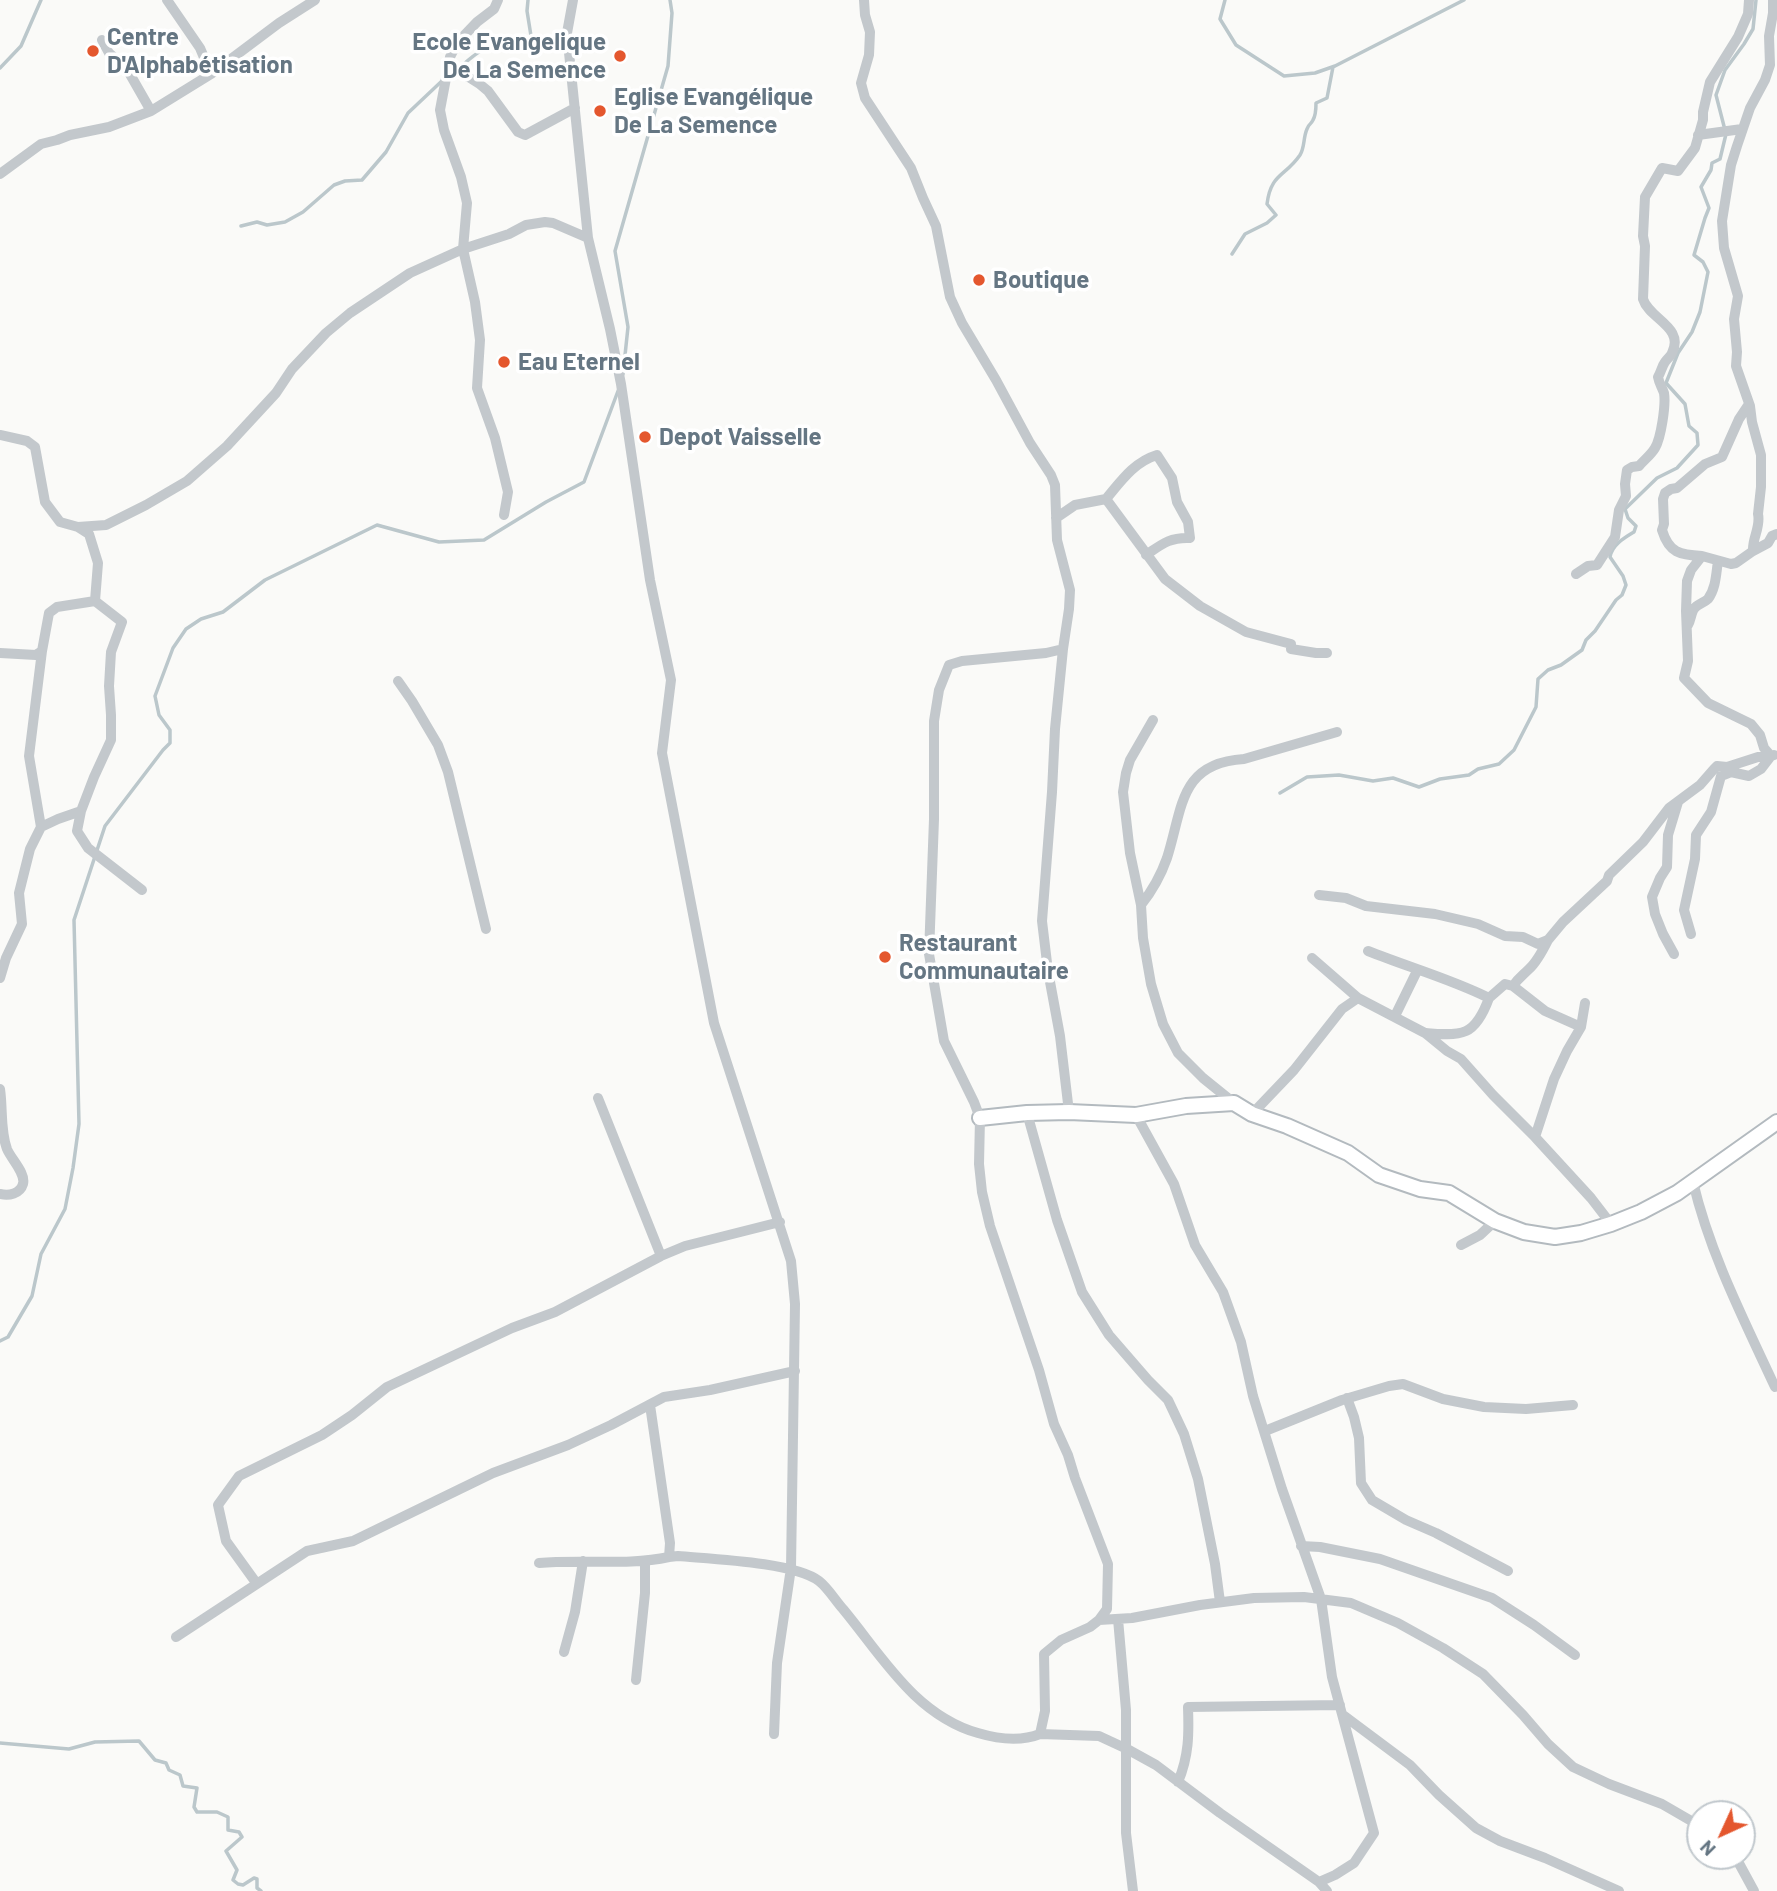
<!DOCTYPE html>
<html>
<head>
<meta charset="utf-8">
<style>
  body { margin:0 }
  #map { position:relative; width:1777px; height:1891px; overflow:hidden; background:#fafaf8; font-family:Barlow,sans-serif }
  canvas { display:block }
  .north { position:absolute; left:1686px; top:1800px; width:70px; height:70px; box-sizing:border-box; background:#fff; border:2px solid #c1c8cd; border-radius:50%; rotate:225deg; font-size:19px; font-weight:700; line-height:28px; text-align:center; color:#657683 }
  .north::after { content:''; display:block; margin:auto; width:24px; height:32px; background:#e4572e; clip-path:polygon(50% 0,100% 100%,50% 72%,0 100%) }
</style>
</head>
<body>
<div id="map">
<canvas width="1777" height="1891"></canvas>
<div class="north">N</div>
</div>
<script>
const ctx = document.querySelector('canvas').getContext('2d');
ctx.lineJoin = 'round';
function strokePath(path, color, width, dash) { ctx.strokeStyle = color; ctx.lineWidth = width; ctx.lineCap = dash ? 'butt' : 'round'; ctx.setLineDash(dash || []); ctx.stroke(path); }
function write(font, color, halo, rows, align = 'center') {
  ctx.font = font + ' Barlow,sans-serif'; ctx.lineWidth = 7; ctx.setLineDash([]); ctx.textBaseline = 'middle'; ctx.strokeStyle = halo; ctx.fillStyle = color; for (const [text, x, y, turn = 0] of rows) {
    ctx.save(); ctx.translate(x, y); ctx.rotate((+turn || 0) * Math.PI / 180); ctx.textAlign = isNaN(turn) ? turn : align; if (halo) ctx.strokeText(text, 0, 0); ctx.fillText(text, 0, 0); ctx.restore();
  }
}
const stream = new Path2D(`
  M1225 0 1220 19 1236 45 1284 76 1315 73 1335 66 1464 0
  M0 68 21 46 41 0
  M456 71C471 57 484 46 504 41L507 47 512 45 519 48 532 42 527 11 528 0
  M241 226 257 222 267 225 285 222 303 212 334 185 345 181 362 180 386 152 408 113 444 79
  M1232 254 1245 234 1267 223 1276 215 1267 204C1271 173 1285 177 1300 155 1305 147 1303 138 1307 129 1310 122 1310 126 1313 120 1316 115 1316 109 1316 103L1327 98 1333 67
  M623 374 628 327 615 251 668 66 672 13 670 0
  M1280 793 1307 777 1339 775 1373 781 1393 778 1419 787 1440 779 1469 775 1478 769 1499 764 1514 750 1536 707 1538 679 1548 670 1561 665 1582 650 1586 640 1595 631 1616 600 1622 595 1626 585 1623 576 1610 557C1612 545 1624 538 1634 532L1636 526 1628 518 1625 509 1657 478 1677 468 1698 445 1697 433 1689 426 1685 404 1666 383 1678 353 1692 332 1700 312 1708 272 1703 262 1694 255 1705 218 1709 208 1701 187 1711 170 1712 163 1720 159 1726 134 1716 95 1725 70 1744 44 1753 29 1756 0
  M0 1341 8 1337 32 1296 41 1254 65 1209 73 1168 79 1124 74 920 105 826 163 750 170 743V730L159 715 155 696 173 648 186 629 201 619 223 612 265 580 377 525 439 542 484 540 546 502 584 482 618 391
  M0 1743 69 1749 95 1742 139 1741 155 1760 166 1763 169 1770 180 1775 183 1786 197 1788 194 1807 197 1812H217L228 1817V1830L239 1832 242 1837 226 1851 237 1870 233 1880 238 1884 243 1885 254 1878 257 1879V1888L261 1891`);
const street = new Path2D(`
  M167 0 200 48 211 74
  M498 0 494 9 477 22 457 43 450 57 440 110 444 130 461 177 467 203 463 249 475 302 480 340 477 388 495 438 508 492 504 515
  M573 0 567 33 588 238 610 329 621 384 650 580 671 680 662 753 714 1023 791 1261 795 1304 791 1568 777 1663 774 1734
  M864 0 865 15 870 32 869 55 861 83 865 98 911 168 923 198 936 226 950 297 962 323 996 380 1030 443 1051 475 1055 485 1057 540 1070 590 1069 609 1063 649 1055 729 1052 792 1042 921 1048 971 1060 1036 1069 1112
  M102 40 109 53 127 69 151 111
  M447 69C463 73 476 80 488 91L518 132 525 135 575 108
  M1698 135 1742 129
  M0 174 41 144 57 140 70 135 109 127 151 111 211 74 279 23 315 0
  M0 435 27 441 35 447 45 502 60 522 78 527 89 534 98 563 95 601 122 622 111 652 109 686 111 715V740L94 777 81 811 77 831 88 848 142 890
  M1106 499C1121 481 1134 462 1157 455L1172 478 1177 502 1188 522 1190 538C1170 537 1162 544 1146 555
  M1056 518 1075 505 1106 499 1165 579 1200 606 1246 632 1291 644V649L1316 653H1327
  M78 527 106 525 146 505 187 481 227 446 276 393 292 369 326 333 350 313 410 273 463 249 509 234 526 225 545 222 553 223 588 238
  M1753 551 1768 543 1772 536 1777 534
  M1702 556C1680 555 1669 553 1662 530L1664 524 1663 499 1665 493 1671 489 1677 488 1705 464 1722 457 1739 419 1749 404
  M1576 574 1588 566 1597 565 1615 537 1619 510 1626 496 1625 484 1627 470 1632 467 1639 466C1644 460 1651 455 1655 448 1661 438 1666 405 1664 393 1662 387 1659 383 1658 377 1661 372 1662 366 1665 362 1667 359 1671 356 1672 353 1685 327 1649 319 1643 299L1645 246 1643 236 1645 197 1662 168 1678 171 1695 148 1703 120V112L1710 82 1738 37 1748 14 1749 0
  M1688 625C1691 620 1691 613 1694 609 1697 604 1704 603 1708 599 1716 588 1716 574 1718 561
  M0 653 36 655 42 651 49 613 57 607 95 601
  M398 681 412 701 438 745 448 772 486 929
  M1153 720 1130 760 1126 773 1123 792 1130 853 1141 905 1143 938 1151 984 1163 1024 1178 1053 1203 1078 1234 1103
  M1771 756 1764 748 1760 735 1751 724 1708 703 1684 678 1688 661 1686 611 1687 581 1691 570 1702 556 1731 564 1736 563 1753 551C1752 538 1761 527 1758 514L1761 487V455L1752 422 1750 406 1736 366 1737 352 1734 319 1738 296 1724 248 1722 221 1731 165 1737 146 1750 108 1765 80 1770 65 1769 36 1773 13V0
  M41 827 29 756 42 651
  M1319 895 1346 898 1366 906 1435 914 1478 924 1505 936 1523 937 1538 944 1548 940 1563 922 1607 881 1609 875 1643 842 1669 808 1700 785 1714 769 1717 766 1727 767 1758 757 1771 756
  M1141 905C1152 891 1161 875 1167 858 1183 808 1179 763 1244 759L1337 732
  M1691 934 1684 910 1695 859 1696 835 1711 812 1721 776 1731 772 1749 776 1761 769 1771 756 1774 755
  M1368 951C1408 967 1451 979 1489 998L1505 984 1513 986 1545 1011 1581 1027
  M1674 954 1663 934 1655 914 1652 897 1660 878 1667 867 1668 835 1678 802
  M1312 958 1358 998 1425 1033 1447 1051 1461 1059 1493 1095 1535 1137 1591 1198 1611 1224
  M0 978 6 958 22 924 19 893 30 849 41 827 58 819 81 811
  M1513 986C1518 978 1522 976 1529 969 1537 962 1543 950 1548 940
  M1395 1016 1417 971
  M1426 1033C1437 1034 1455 1036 1466 1031 1477 1026 1485 1009 1489 998
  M0 1089C3 1109 0 1130 7 1149 11 1159 26 1173 23 1184 20 1194 9 1196 0 1194
  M598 1098 661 1256
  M1027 1113 1057 1220 1082 1292 1109 1335 1148 1380 1168 1400 1184 1434 1198 1479 1215 1564 1220 1602
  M1252 1114 1294 1070 1342 1009 1358 998
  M1136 1115 1174 1184 1195 1245 1223 1292 1241 1342 1253 1396 1282 1489 1321 1599 1332 1677 1374 1833 1354 1863 1335 1875 1319 1882
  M1535 1137 1554 1079 1567 1051 1581 1027 1585 1003
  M1693 1182C1710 1254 1744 1320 1775 1387
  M1461 1245 1480 1235 1495 1221
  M1347 1398 1354 1417 1359 1438 1361 1483 1372 1500 1406 1520 1436 1533 1508 1571
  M650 1405 670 1543 669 1557 678 1556C711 1559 794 1562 819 1581 828 1588 835 1600 843 1609 882 1656 915 1715 978 1733 998 1739 1020 1742 1040 1734L1045 1711 1044 1654 1061 1640 1090 1627 1099 1620 1107 1609 1108 1564 1075 1478 1068 1455 1054 1424 1039 1370 990 1226 982 1192 979 1164 980 1118 974 1102 944 1041 929 954 934 819V721L939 690 949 665 962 661 1046 653 1063 649
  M1265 1431 1342 1400 1389 1386 1403 1384 1443 1399 1484 1407 1526 1409 1573 1405
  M1301 1546 1320 1547 1380 1559 1492 1598 1534 1625 1575 1655
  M539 1563C582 1559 627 1566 669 1557
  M257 1584 226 1541 218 1505 239 1476 322 1435 352 1415 387 1387 512 1328 555 1312 661 1256 685 1246 780 1222
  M1118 1619 1126 1710V1833L1133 1891
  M1099 1620 1132 1618 1200 1605 1254 1598 1304 1597 1351 1603 1398 1623 1443 1648 1483 1674 1523 1715 1548 1744 1573 1767 1609 1784 1662 1804 1700 1826
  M176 1637 307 1551 353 1541 493 1473 568 1445 611 1425 664 1397 710 1390 795 1371
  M564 1652 575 1612 583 1561
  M636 1680 645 1593V1562
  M1343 1715 1410 1765 1439 1795 1476 1828 1500 1841 1545 1858 1619 1891
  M1040 1734 1099 1736 1127 1749 1156 1765 1220 1813 1319 1882 1327 1891
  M1178 1782C1189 1756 1189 1734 1188 1707L1340 1705
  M1735 1856 1754 1891`);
const secondary = new Path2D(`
  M980 1118 1027 1113 1069 1112 1136 1115 1186 1106 1234 1103 1252 1114 1287 1126 1348 1153 1379 1175 1420 1189 1449 1193 1495 1221 1524 1232 1555 1237 1581 1233 1611 1224 1641 1212 1677 1193 1777 1122`);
const markers = [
  [93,51,7,"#e4572e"],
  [620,56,7,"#e4572e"],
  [600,111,7,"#e4572e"],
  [979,280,7,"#e4572e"],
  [504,362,7,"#e4572e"],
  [645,437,7,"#e4572e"],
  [885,957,7,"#e4572e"]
];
const poiNames = [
  ["Centre",107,37],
  ["D'Alphabétisation",107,65],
  ["Ecole Evangelique",606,42,"right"],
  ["De La Semence",606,70,"right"],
  ["Eglise Evangélique",614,97],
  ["De La Semence",614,125],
  ["Boutique",993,280],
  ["Eau Eternel",518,362],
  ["Depot Vaisselle",659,437],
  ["Restaurant",899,943],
  ["Communautaire",899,971]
];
strokePath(stream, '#bbc7cb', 3.5);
strokePath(secondary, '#b3babf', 18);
strokePath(street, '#c3c8cc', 10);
strokePath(secondary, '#fff', 14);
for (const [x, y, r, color] of markers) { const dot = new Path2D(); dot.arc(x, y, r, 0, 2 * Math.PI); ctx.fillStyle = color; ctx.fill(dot); strokePath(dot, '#fff', 2.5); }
write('bold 24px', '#657683', '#fff', poiNames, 'left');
</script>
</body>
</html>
